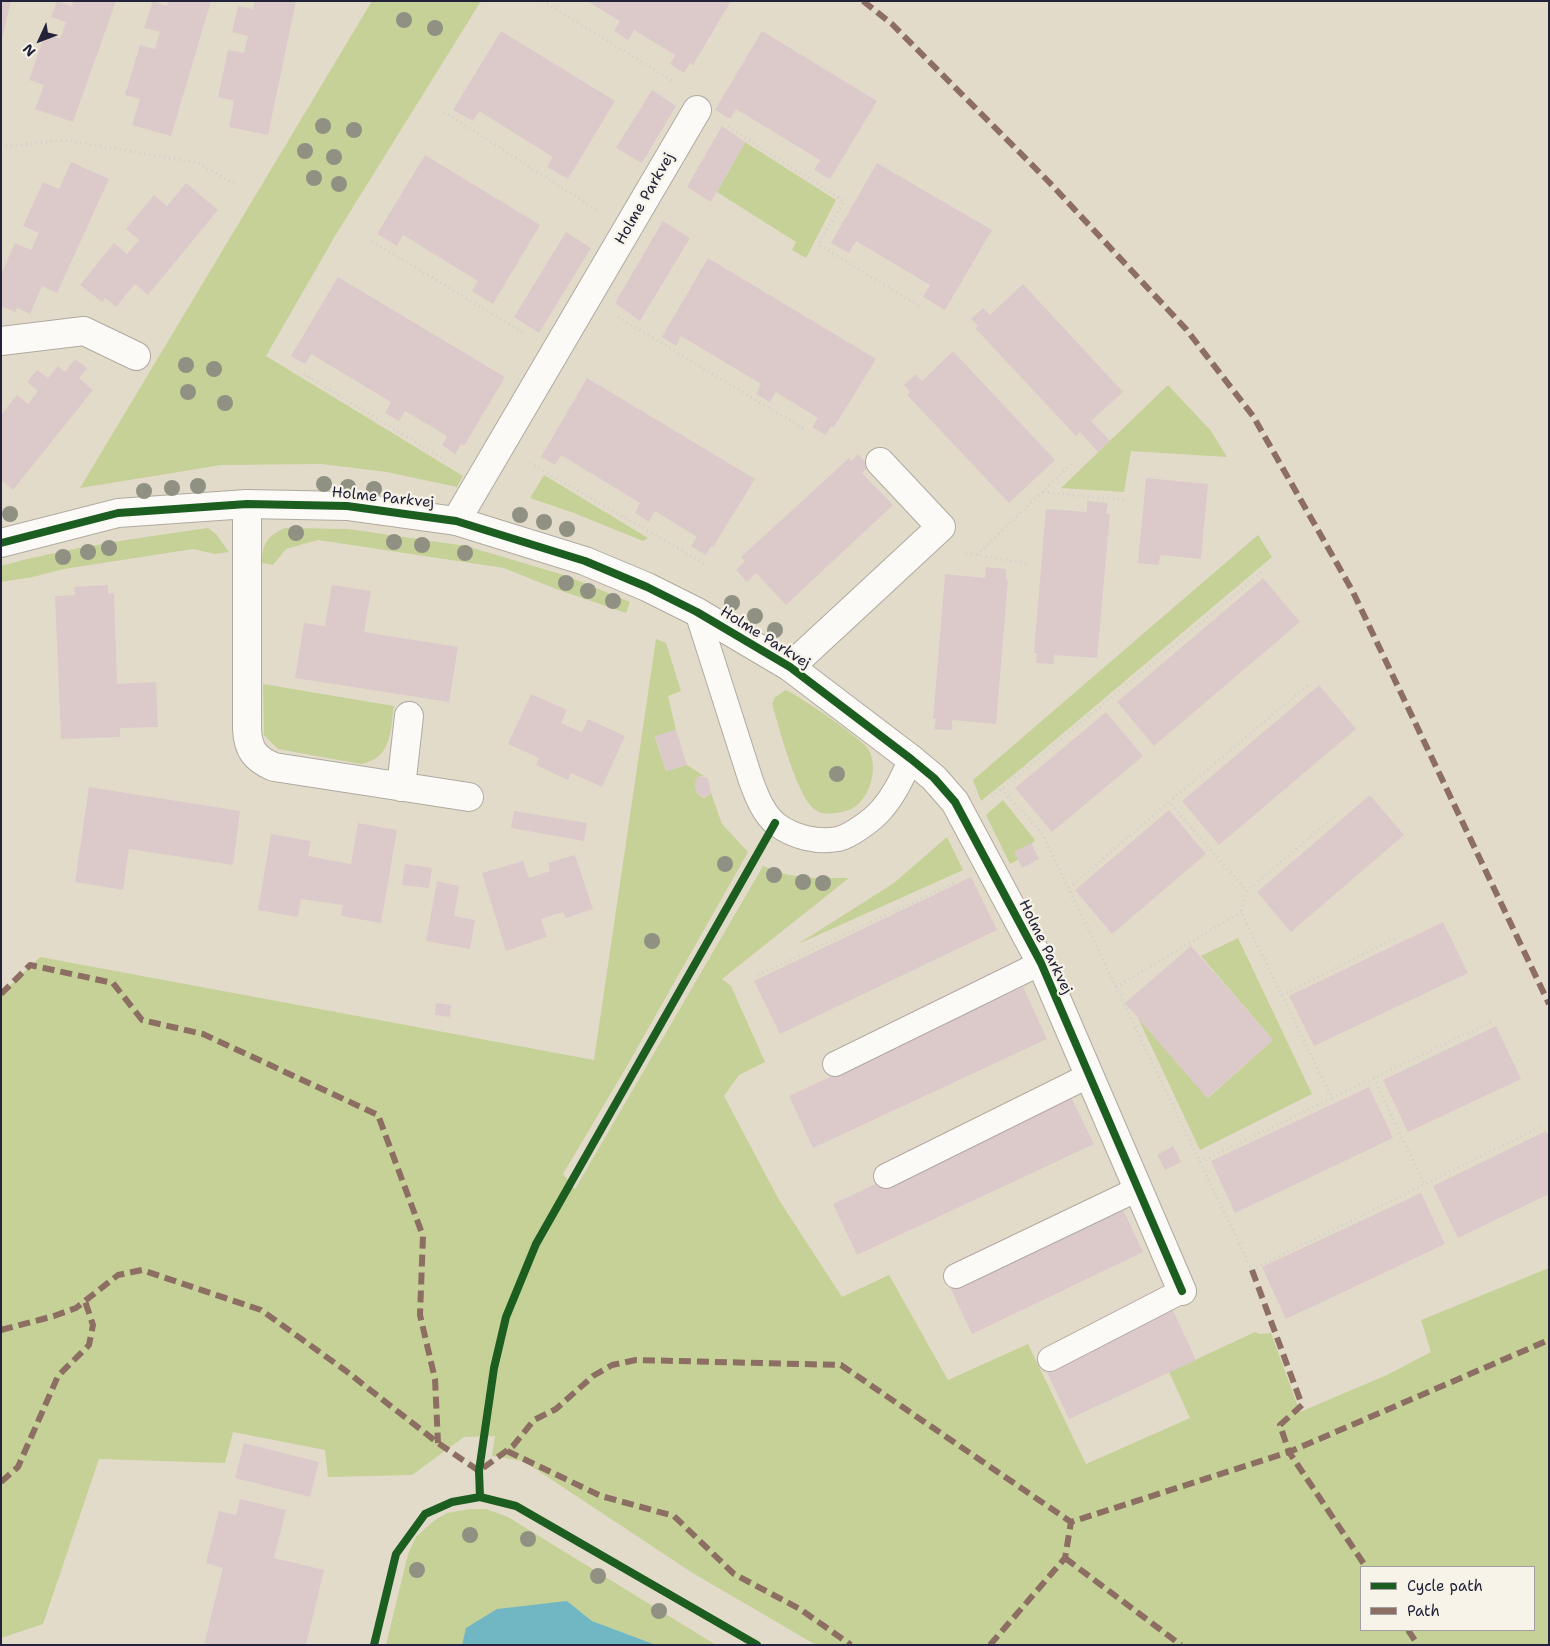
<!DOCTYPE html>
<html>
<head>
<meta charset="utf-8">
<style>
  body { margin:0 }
  #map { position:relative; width:1550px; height:1646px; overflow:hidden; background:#e3dbc9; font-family:"Shantell Sans",sans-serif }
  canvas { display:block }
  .frame { position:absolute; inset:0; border:2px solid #22223b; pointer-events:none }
  .legend { position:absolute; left:1360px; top:1566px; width:175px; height:65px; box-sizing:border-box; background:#f7f3e8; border:1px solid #a29fa3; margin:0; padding:6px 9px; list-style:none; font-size:15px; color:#22223b }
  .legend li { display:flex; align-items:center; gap:10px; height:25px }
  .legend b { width:25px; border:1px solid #a29fa3 }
  .north { position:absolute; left:15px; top:15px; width:50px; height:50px; -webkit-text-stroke:4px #f7f3e8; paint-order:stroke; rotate:227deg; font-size:14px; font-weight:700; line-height:20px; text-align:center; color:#22223b }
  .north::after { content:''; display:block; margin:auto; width:18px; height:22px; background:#22223b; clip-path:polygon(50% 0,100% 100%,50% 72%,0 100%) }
</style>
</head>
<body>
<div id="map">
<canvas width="1550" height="1646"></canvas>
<div class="frame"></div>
<ul class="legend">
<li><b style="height:6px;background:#1b5e20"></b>Cycle path</li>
<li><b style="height:6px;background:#8d6e63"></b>Path</li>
</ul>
<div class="north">N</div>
</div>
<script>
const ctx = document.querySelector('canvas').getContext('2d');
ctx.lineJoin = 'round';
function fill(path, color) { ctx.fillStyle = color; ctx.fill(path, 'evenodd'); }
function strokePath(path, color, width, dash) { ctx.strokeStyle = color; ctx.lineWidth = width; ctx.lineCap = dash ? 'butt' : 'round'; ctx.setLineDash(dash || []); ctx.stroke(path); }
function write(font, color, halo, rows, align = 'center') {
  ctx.font = font + ' "Shantell Sans",sans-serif'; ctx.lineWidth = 4.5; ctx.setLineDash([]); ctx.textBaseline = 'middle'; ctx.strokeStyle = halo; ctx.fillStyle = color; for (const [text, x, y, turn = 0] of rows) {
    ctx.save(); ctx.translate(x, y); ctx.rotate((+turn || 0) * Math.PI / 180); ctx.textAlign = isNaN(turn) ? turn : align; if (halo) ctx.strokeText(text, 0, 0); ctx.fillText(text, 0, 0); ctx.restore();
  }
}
const green = new Path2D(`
  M372 1H481L335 236 266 356 463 476 457 487 387 472 321 464 221 465 80 488Z
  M745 142 836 200 806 258 792 250 796 242 717 192Z
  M1168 385 1211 431 1227 457 1131 451 1124 492 1061 488Z
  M544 475 648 538 643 541 574 513 530 498Z
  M208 528 216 534 229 552 215 554 193 549 64 569 33 577 1 582V566C69 547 138 538 208 528Z
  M285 528 348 529 466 546 567 576 630 602 626 613 556 589 504 568 318 540 286 549 273 565 262 563C262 544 267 536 285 528Z
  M1258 535 1272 557 1023 767 981 801 973 780Z
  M656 639 666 643 681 691 668 696 676 730 655 737 666 771 687 765 704 776H699L696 780C695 789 695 794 704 798L708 796 711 793 722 824 748 852 627 1066 563 1174 575 1189 763 866 788 875 814 878H849L722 979 731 986 765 1062 739 1075 724 1096 779 1200 842 1297 889 1275 948 1380 1028 1344 1086 1464 1190 1418 1169 1372 1255 1332 1260 1334 1271 1333 1300 1412 1387 1375 1431 1352 1421 1320 1549 1268V1645H816L691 1572 528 1464 529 1462 492 1456 495 1436 464 1437 412 1475 328 1477 325 1450 233 1432 225 1463 99 1459 43 1624 1 1638V994L40 957 594 1060ZM1361 1567H1534V1630H1361Z
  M263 684 394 706C390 732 392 758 361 764L278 749 264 735Z
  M786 690C799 696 863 739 869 750 878 768 871 797 853 808 848 811 842 812 835 813 830 814 821 814 817 811 797 800 779 726 772 704L775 697Z
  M1003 800 1035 840 1018 860 1010 864 986 815Z
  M947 837 963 870 798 944 894 883Z
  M1238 938 1312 1094 1200 1150 1138 1018 1208 1098 1273 1040 1201 956Z
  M470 1509H486L508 1517 716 1645 653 1644 592 1621 567 1601 467 1628 462 1645H386L408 1554 416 1537 435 1520 447 1513Z`);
const water = new Path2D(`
  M567 1601 592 1621 656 1645H462L466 1628 497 1609Z`);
const building = new Path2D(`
  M1 1H11L2 39H1Z
  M57 1 72 6 73 1H116L73 122 35 109 44 85 29 80 45 33 60 39 66 22 51 17Z
  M153 1 167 6 169 1H211L171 136 132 125 140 99 125 95 140 45 155 49 160 32 144 28Z
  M255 1H296L268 135 229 127 234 101 218 97 228 50 244 53 248 36 232 32 238 6 253 9Z
  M587 1H731L693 65 690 63 684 73 670 64 675 55 634 30 628 40 614 31 620 21Z
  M501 31 615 101 568 179 547 167 553 157 479 111 473 121 453 110Z
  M762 31 877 101 830 179 814 170 820 160 736 109 730 119 715 110Z
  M652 90 676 106 642 163 616 148Z
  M722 126 745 142 711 202 687 187Z
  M425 155 540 225 493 304 472 291 478 281 403 235 397 246 377 234Z
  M71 162 109 179 57 293 42 286 30 314 17 308 15 312 1 306V274L15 243 31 250 39 233 23 226 43 182 59 189Z
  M877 163 992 230 945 310 923 297 930 285 856 241 849 253 831 243Z
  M186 183 218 210 148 295 135 284 116 307 105 298 102 302 80 285 114 243 127 254 139 240 126 229 154 195 167 206Z
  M663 221 690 238 640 321 615 303Z
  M566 232 591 248 539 333 514 317Z
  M708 258 876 359 834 427 831 426 826 435 812 427 818 418 776 392 770 402 756 394 761 384 681 336 676 346 662 337Z
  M338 277 505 377 464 446 461 444 455 454 442 445 447 436 405 411 399 421 385 413 391 402 311 354 305 364 291 356Z
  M1023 284 1123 392 1091 421 1110 441 1098 452 1080 432 1076 436 975 328 978 326 971 319 983 308 990 315Z
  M953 351 1055 460 1009 503 907 395 910 392 904 385 916 374 922 381Z
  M75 359 87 368 79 378 93 390 13 490 1 480V415L17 395 28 404 38 391 27 382 37 370 48 378 58 366 65 372Z
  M587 378 755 479 713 547 711 546 706 555 691 546 697 537 655 511 649 522 635 513 640 503 561 455 555 465 541 457Z
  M858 454 869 466 862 473 893 505 786 605 756 573 747 582 736 570 745 561 741 557 849 458 851 461Z
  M1146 478 1208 484 1201 559 1160 555 1159 565 1138 563Z
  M1087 501 1108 503 1106 514H1110L1097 658 1054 655V664L1036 663 1037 653H1034L1046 509 1087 512Z
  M986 567 1006 569V579L1008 580 996 724 952 720V730L934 729 936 719H933L945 574 985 578Z
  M1263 578 1300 622 1154 746 1117 702Z
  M108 585V594L114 593 117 684 156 682 158 727 120 728V737L61 739 55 596 75 595 74 587Z
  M332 585 371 591 364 632 458 647 449 702 295 678 304 623 325 626Z
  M1319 685 1356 729 1219 845 1182 801Z
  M531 694 567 710 561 723 582 732 588 719 625 736 602 787 571 773 568 780 536 765 539 758 508 744Z
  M1106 712 1143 756 1052 832 1015 788Z
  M676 730 687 765 666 771 655 736Z
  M699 776 708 778 711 793 708 796 703 797 699 795 695 789 696 780Z
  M89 787 240 811 233 865 129 849 123 890 75 882Z
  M1370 795 1404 835 1291 932 1257 892Z
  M1169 810 1206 854 1112 934 1075 890Z
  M514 811 587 823 584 841 511 828Z
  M358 823 397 830 381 923 341 916 343 905 301 899 298 917 258 910 271 834 311 841 308 856 351 864Z
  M1031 843 1039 859 1022 868 1014 852Z
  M575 855 593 909 566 918 563 912 541 919 547 937 506 951 482 873 523 861 529 878 550 871 548 863Z
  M405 864 432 868 429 888 402 885Z
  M971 877 997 930 780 1034 754 981Z
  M437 881 459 886 454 916 475 920 470 949 426 941Z
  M1443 922 1468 973 1314 1046 1289 996Z
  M1191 946 1273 1040 1207 1098 1125 1003Z
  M1023 987 1047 1039 813 1148 789 1096Z
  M436 1003 451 1005 450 1017 435 1015Z
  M1496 1026 1521 1079 1408 1132 1383 1080Z
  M1369 1087 1393 1138 1235 1213 1211 1161Z
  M1069 1093 1094 1144 857 1255 833 1204Z
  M1546 1131 1549 1137V1194L1458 1238 1433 1186Z
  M1173 1146 1181 1162 1165 1170 1157 1155Z
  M1421 1193 1445 1244 1286 1319 1262 1267Z
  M1119 1201 1143 1252 972 1334 948 1283Z
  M1172 1308 1196 1360 1069 1419 1045 1368Z
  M244 1443 319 1462 310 1497 235 1478Z
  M240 1499 286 1510 274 1558 324 1570 306 1645H204L223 1568 206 1563 219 1511 236 1515Z`);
const path = new Path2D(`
  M543 1 674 82
  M444 112 597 210
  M728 127 844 201 818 244 920 307
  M1 147 65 140 198 163 237 185
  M372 241 525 334
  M618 317 804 429
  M304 374 448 462
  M530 463 707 565
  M1043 492 1124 500
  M966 553 1030 564
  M977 555 1074 461
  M1001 789 1042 833 1252 1270 1542 1126
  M992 797 1262 572
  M1169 802 1308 685
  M1069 888 1169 802 1247 891
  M758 975 956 882
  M1116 987 1241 912
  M1282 995 1397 937
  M1374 1078 1424 1184
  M1332 1098 1491 1022
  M1200 1162 1332 1098 1241 912 1247 891 1336 815`);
const lane = new Path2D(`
  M697 612 751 781C757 797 763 813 776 824 793 837 817 843 838 839 851 836 874 819 882 809 895 794 903 776 911 759
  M835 1064 1041 963
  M886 1176 1090 1075
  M956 1276 1138 1189
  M1050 1359 1182 1291`);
const street = new Path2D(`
  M1 341 84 331 136 356
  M247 504V729C248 750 255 759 274 767L469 797
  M456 521 697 110
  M790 667 941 527 880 462
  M911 759 934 778 955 802 1041 963 1182 1291
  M401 787 409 716`);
const secondary = new Path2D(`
  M1 543 118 513 247 504 347 506 456 521 585 561 647 587 697 612 790 667 911 759`);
const quiet = new Path2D(`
  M863 1 892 24 1049 182 1186 329 1253 416 1352 590 1549 1004
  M1 994 30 965 113 983 142 1020 203 1034 378 1115 423 1236 420 1315 435 1379 438 1443
  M1252 1270 1302 1405 1280 1425 1289 1452 1366 1567
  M1 1330 54 1316 76 1308 118 1275 142 1270 261 1310 346 1371 438 1443 479 1471 513 1446 534 1420 556 1409 593 1376 612 1365 636 1360 841 1365 1071 1522 1289 1452 1549 1340
  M507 1451 601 1496 674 1516 734 1574 800 1609 851 1645
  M1 1482 18 1467 58 1376 89 1345 93 1325 85 1301
  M1065 1558 1181 1645
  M1408 1630 1418 1645
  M990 1645 1065 1558 1071 1522`);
const cycleway = new Path2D(`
  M1 543 118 513 247 504 347 506 456 521 585 561 647 587 697 612 790 667 911 759 934 778 955 802 1041 963 1182 1291
  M480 1497 479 1471 494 1368 506 1317 536 1244 775 823
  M374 1645 396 1554 425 1514 452 1502 480 1497 516 1506 757 1645`);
const trees = [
  [404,20],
  [435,28],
  [323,126],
  [354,130],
  [305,151],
  [334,157],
  [314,178],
  [339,184],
  [186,365],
  [214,369],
  [188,392],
  [225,403],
  [324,484],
  [198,486],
  [348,487],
  [172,488],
  [374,489],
  [144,491],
  [10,514],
  [520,515],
  [544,522],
  [567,529],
  [296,533],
  [394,542],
  [422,545],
  [109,548],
  [88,552],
  [465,553],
  [63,557],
  [566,583],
  [588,591],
  [613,601],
  [732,603],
  [755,616],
  [775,630],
  [837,774],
  [725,864],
  [774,875],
  [803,882],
  [823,883],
  [652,941],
  [470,1535],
  [528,1539],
  [417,1570],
  [598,1576],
  [659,1611]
];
const streetNames = [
  ["Holme Parkvej",645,199,-60],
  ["Holme Parkvej",383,498,6],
  ["Holme Parkvej",765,638,32],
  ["Holme Parkvej",1045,947,64]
];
fill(green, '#c5d197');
fill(water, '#71b7c3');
fill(building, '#dccacb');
strokePath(lane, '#afaaa1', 26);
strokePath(street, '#afaaa1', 30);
strokePath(secondary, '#afaaa1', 30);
strokePath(path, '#d1cfcc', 3, [1, 4]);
strokePath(lane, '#fbfaf7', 24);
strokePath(street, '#fbfaf7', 28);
strokePath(secondary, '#fbfaf7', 28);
strokePath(quiet, '#8d6e63', 6, [12, 6]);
strokePath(cycleway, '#1b5e20', 8);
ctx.fillStyle = '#909183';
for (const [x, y] of trees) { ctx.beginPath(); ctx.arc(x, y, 8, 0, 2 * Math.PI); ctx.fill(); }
write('15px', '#22223b', '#f7f3e8', streetNames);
</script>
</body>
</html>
